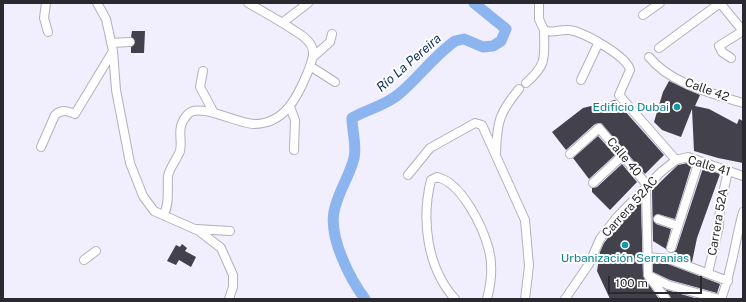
<!DOCTYPE html>
<html>
<head>
<meta charset="utf-8">
<style>
  body { margin:0 }
  #map { position:relative; width:746px; height:302px; overflow:hidden; background:#f1eefd; font-family:"Public Sans",sans-serif }
  canvas { display:block }
  .frame { position:absolute; inset:0; border:4px solid #2a292f; pointer-events:none }
  .scale { position:absolute; left:608px; top:276px; width:94px; height:18px; box-sizing:border-box; border:2px solid #2a292f; border-top:0; padding-left:5px; font-size:12px; line-height:14px; white-space:nowrap; color:#2a292f; -webkit-text-stroke:3px #fff; paint-order:stroke }
</style>
</head>
<body>
<div id="map">
<canvas width="746" height="302"></canvas>
<div class="frame"></div>
<div class="scale">100 m</div>
</div>
<script>
const ctx = document.querySelector('canvas').getContext('2d');
ctx.lineJoin = 'round';
function strokePath(path, color, width, dash) { ctx.strokeStyle = color; ctx.lineWidth = width; ctx.lineCap = dash ? 'butt' : 'round'; ctx.setLineDash(dash || []); ctx.stroke(path); }
function fill(path, color) { ctx.fillStyle = color; ctx.fill(path, 'evenodd'); }
function write(font, color, halo, rows, align = 'center') {
  ctx.font = font + ' "Public Sans",sans-serif'; ctx.lineWidth = 4; ctx.setLineDash([]); ctx.textBaseline = 'middle'; ctx.strokeStyle = halo; ctx.fillStyle = color; for (const [text, x, y, turn = 0] of rows) {
    ctx.save(); ctx.translate(x, y); ctx.rotate((+turn || 0) * Math.PI / 180); ctx.textAlign = isNaN(turn) ? turn : align; if (halo) ctx.strokeText(text, 0, 0); ctx.fillText(text, 0, 0); ctx.restore();
  }
}
const river = new Path2D(`
  M365 299C350 279 329 238 334 212 337 193 350 176 354 158 357 145 352 131 352 118 367 109 385 106 399 94 418 78 434 56 455 41L464 39 483 47 493 46 501 41 506 29 474 3`);
const building = new Path2D(`
  M132 31H145L144 53H131V47L135 42 131 37Z
  M669 81 700 95 695 106 709 109 737 124 739 119 743 121V163L718 158 694 151 692 109 681 137 662 130 654 122 663 92Z
  M615 100 664 155 645 174 601 123 595 124 566 150 552 132 583 108Z
  M598 136 615 155 589 179 573 158Z
  M688 163 692 164 675 219 657 214 653 218 656 224 671 229 666 249 653 241 652 190 678 165Z
  M622 164 637 182 610 210 592 192V188L597 187Z
  M703 168 720 174 697 238 692 262 672 253 676 250Z
  M641 201 643 276 659 299H610L597 271 600 252 604 243 621 221Z
  M182 244 187 248 185 251 196 257 191 267 179 260 176 265 167 261 176 245 180 247Z
  M653 263 668 264 720 284 717 293 670 280 653 272Z
  M666 290H667L698 299H671Z`);
const minor = new Path2D(`
  M46 3 44 18 48 32
  M97 3 106 19 113 51 116 90 130 163 143 196 154 211 199 231 221 248 233 275V287L229 299
  M539 3V19L544 30C552 34 560 29 569 30 582 31 627 56 630 70L619 95 676 160
  M720 3 743 31 719 46 722 52 731 58
  M643 15 660 3
  M282 23 308 3
  M111 43 130 42
  M659 48 720 3
  M313 57 330 42 332 34
  M649 57C671 84 711 93 743 103
  M310 66 335 82
  M203 71 200 87 214 113
  M581 80 598 44
  M526 83C548 64 544 57 544 30
  M290 107 295 120 294 150
  M41 147 55 115C62 109 68 111 75 114L113 51
  M496 153C497 122 499 113 519 89
  M570 154 599 128 648 186
  M408 175 430 148 475 123 482 125 525 220 529 266 525 299
  M593 183 623 155
  M646 188 648 275 666 299
  M164 214C170 203 167 188 168 176 170 167 177 159 180 151 183 138 175 128 188 114 199 102 238 124 254 124 284 124 297 98 307 74 310 66 314 58 313 51 312 42 302 35 295 31 280 21 264 12 248 3
  M658 219 678 226
  M196 229 230 231
  M671 248 699 161
  M647 257 669 259 728 281
  M84 260 96 251
  M708 273 719 226 720 207 728 171
  M648 275 668 285 719 299
  M455 299C427 268 421 220 431 180L437 177C462 183 483 227 489 250 493 266 491 284 487 299
  M565 299 589 264 600 239 617 217 661 172 676 160 688 157 743 176
  M721 299C732 271 735 241 743 212`);
const markers = [
  [677,107,4,"#0f9aa8"],
  [625,245,4,"#0f9aa8"]
];
const streetNames = [
  ["Calle 42",707,90,20],
  ["Calle 40",624,157,50],
  ["Calle 41",709,166,17],
  ["Carrera 52AC",630,207,-48],
  ["Carrera 52A",718,222,-80]
];
const cultureNames = [
  ["Edificio Dubai",669,107],
  ["Urbanización Serranias",625,258,"center"]
];
const waterNames = [
  ["Río La Pereira",409,63,-41]
];
strokePath(river, '#8cb4ef', 11);
fill(building, '#43414c');
strokePath(minor, '#b3b0be', 10);
strokePath(minor, '#fff', 8);
for (const [x, y, r, color] of markers) { const dot = new Path2D(); dot.arc(x, y, r, 0, 2 * Math.PI); ctx.fillStyle = color; ctx.fill(dot); strokePath(dot, '#fff', 1.5); }
write('12px', '#2a292f', '#fff', streetNames);
write('12px', '#0d838f', '#fff', cultureNames, 'right');
write('italic 13px', '#062b5f', '#fff', waterNames);
</script>
</body>
</html>
